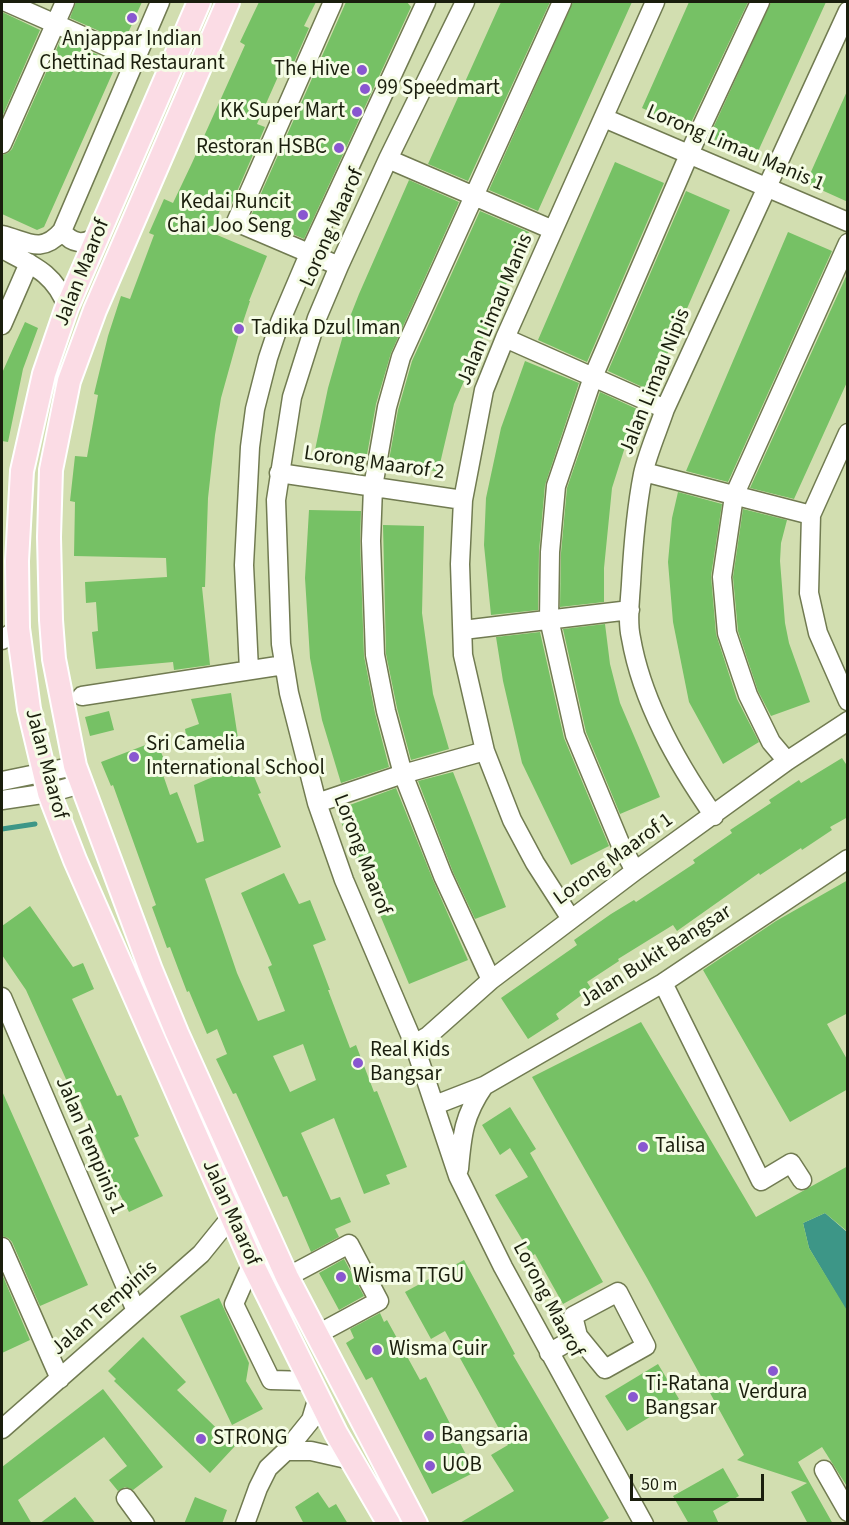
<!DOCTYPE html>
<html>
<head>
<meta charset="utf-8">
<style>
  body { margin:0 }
  #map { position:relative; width:849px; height:1525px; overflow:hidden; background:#d2deb0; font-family:"Source Sans 3",sans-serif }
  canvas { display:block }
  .frame { position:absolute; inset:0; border:3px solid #1a1e0d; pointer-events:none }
  .scale { position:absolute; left:630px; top:1474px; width:134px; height:27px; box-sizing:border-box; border:3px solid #1a1e0d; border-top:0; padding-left:8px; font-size:18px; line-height:21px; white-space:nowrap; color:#1a1e0d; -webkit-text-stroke:4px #f5fce5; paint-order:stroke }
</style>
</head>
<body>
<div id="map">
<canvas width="849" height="1525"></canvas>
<div class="frame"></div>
<div class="scale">50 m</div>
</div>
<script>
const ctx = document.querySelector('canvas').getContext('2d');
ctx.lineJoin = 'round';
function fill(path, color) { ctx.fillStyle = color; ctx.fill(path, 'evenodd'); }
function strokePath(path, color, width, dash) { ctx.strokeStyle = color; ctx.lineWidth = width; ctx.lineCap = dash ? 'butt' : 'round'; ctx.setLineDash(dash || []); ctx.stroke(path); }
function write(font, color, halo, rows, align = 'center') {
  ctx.font = font + ' "Source Sans 3",sans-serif'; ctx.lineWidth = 6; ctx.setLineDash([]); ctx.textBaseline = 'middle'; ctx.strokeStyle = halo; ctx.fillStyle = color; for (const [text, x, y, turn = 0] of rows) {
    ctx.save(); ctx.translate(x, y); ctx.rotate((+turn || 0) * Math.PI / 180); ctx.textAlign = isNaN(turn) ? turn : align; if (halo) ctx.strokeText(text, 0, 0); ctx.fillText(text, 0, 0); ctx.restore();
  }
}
const water = new Path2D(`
  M825 1213 847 1232V1312L809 1248 803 1223Z`);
const stream = new Path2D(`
  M2 829 35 824`);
const building = new Path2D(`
  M76 2H142L124 42 70 18Z
  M259 2H316L304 26 309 28 292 67 284 63 257 124 265 127 229 210 222 206 210 232 267 256 249 301H250L238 337 221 398 215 435 208 498 205 587H202L210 665 174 670 173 662 96 669 92 632 98 631 96 602 86 603 85 582 167 577 166 558 74 556 75 502 70 501 75 456 87 457 98 395 94 394 108 336 121 296 130 299 154 235 149 233 164 199 173 203 192 163 245 45 240 42Z
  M346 2H407L411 7 304 239 251 216Z
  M501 2H550L468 181 428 164Z
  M573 2H632L538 211 489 190Z
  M689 2H748L688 129 642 108Z
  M771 2H826L755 158 709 137Z
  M2 12 40 30 2 117Z
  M61 39 117 63 44 227 37 230 2 214V155L8 153 12 149Z
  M848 89V202L806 183Z
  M615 162 664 183 587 362 538 340Z
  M409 180 459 202 391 353 376 404 367 455H365L364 460 315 450 328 388 344 332 359 294Z
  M686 191 730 210 651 391 608 371Z
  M480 211 529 232 454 404 438 472 389 460 398 410 412 361Z
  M788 232 832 251 728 482 686 471Z
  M848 272V380L794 499 750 488Z
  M25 322 38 328 23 369 8 442 2 441V373Z
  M525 361 579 383 545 485 539 551 538 610 491 615 484 545 486 498 501 428Z
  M600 392 637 409 612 488 604 568V602L560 607 561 553 567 488Z
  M678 492 722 504 711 576 716 634 737 699 759 742 723 764 689 702 673 622 668 562 672 518Z
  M743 509 787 520 781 543 780 561 785 623 789 643 810 702 771 716 758 691 738 631 733 577Z
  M309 510 361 511 360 541 364 656 375 713 389 767 341 783 322 720 310 658 305 578Z
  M383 525 424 526 422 613 433 694 449 749 411 760 397 708 386 654Z
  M605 624 610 664 620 703 660 797 620 814 586 732 563 629Z
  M540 632 564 738 609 846 571 865 522 763 503 681 496 637Z
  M231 693 239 745 189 753 185 729 199 724 191 699Z
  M109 711 114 730 90 736 85 717Z
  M156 741 164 759V765L160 766 170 795 177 792 197 843 204 841 194 785 248 762 261 793 258 794 281 847 205 879 237 973 258 1021 285 1011 268 967 272 965 241 893 284 873 299 904 310 900 326 940 313 945 330 990H328L350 1048 356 1045 374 1092 377 1091 407 1167 386 1175 390 1184 364 1194 334 1118 301 1133 331 1200 340 1197 351 1222 335 1229 339 1237 311 1252 287 1196 283 1197 236 1093 233 1094 216 1059 227 1054 217 1029 207 1034 189 991 187 992 170 947 167 948 152 907 156 905 113 785 111 786 101 762ZM303 1044 316 1080 290 1092 273 1056Z
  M842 758 848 767V817L830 827 832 830 802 850 801 848 760 875 759 873 677 931 673 925 618 959 619 961 587 982 591 988 556 1014 559 1019 528 1039 501 998 577 945 574 940 611 914 634 900 636 902 695 863 693 860 732 833 730 830 771 803 769 800 799 780 801 783Z
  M453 772 506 907 475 919 453 872 418 781Z
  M396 788 433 880 468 960 409 984 336 810Z
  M848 880V1013L827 1024 848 1061V1089L790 1122 703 970 776 921Z
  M30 906 73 967 83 963 94 989 72 999 117 1096 121 1095 139 1136 134 1138 163 1196 129 1212 107 1169 109 1168 78 1096 74 1097 26 990 2 955V926Z
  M641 1022 756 1217 848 1166V1232L825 1213 803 1223 809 1248 848 1312V1488L822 1447 798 1462 833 1524H808L791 1492 807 1483 737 1460 744 1455 647 1278 532 1077Z
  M2 1091 88 1285 40 1306 12 1242 8 1238 2 1236Z
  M510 1107 536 1149 530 1153 603 1282 563 1304 535 1254 532 1256 495 1195 528 1177 510 1148 500 1155 482 1125Z
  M344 1259 364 1296 339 1310 319 1273Z
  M464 1260 515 1354 513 1355 609 1518 599 1524H458L514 1491 491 1455 508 1445 445 1331 431 1339 405 1292Z
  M2 1274 30 1340 2 1353Z
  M219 1298 249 1363 246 1381 263 1409 232 1425 180 1316Z
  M380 1313 384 1322 387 1320 420 1380 426 1377 475 1472 432 1494 372 1377 366 1380 346 1343 354 1338 350 1329Z
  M143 1337 186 1382 177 1390 235 1446 210 1473 114 1381 116 1379 108 1371Z
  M658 1364 679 1399 627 1431 605 1396Z
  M103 1389 163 1467 133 1490 125 1487 118 1491 109 1480 127 1466 104 1437 18 1500 32 1524H2V1467Z
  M723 1468 739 1496 713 1511 719 1524H689L673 1496Z
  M318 1492 329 1508 336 1504 348 1524H304L295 1507Z
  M75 1497 96 1524H39Z
  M195 1497 227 1510 222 1524H184Z`);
const minor = new Path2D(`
  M6 2 135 59
  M333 2 236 222 339 266
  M465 2 388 159 339 266 317 318 292 397 276 500 281 644 289 693 317 803 344 880 414 1044 458 1176 503 1267 644 1524
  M604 118 848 222
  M2 144 65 2
  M388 159 553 230
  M62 231C72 244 84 246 98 235
  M2 235C27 241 41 255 62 231L160 2
  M2 249C32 265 55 273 67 307
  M2 325 29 263
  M505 338 665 409
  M848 433 811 515 809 593 818 633 848 701
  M644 472 811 515
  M279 473 463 500
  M463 630 630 610
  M2 640 18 628
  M249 670 244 565 250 447 255 409 268 358 280 322 309 254 426 2
  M82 696 284 665
  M787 761 771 742 748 695 727 633 722 577 734 496 848 243
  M2 781 75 766
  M2 800 49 793 81 784
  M317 803 403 774 485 751
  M714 816C677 763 642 702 631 638 627 621 630 601 631 584 633 547 636 510 643 474 648 452 658 430 665 409L848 11
  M635 871 620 843 575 735 549 619 550 552 556 486 593 377 694 143 760 2
  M571 919 535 863 512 820 485 751 463 655 460 564 463 500 484 390 505 338 655 2
  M491 980 443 876 403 774 386 711 375 655 371 541 373 487 387 407 401 357 562 2
  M663 983 761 1181 791 1163 802 1180
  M2 997 136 1311
  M414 1044 428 1036 491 980 635 871 787 761 848 721
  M435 1105 484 1086 663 983 848 859
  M459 1169C462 1134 464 1115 484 1086
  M2 1247 60 1379
  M252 1263 234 1304 271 1380 310 1381
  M287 1277 349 1244 379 1301 316 1335
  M549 1353 578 1336 573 1316 618 1292 646 1346 605 1369 578 1336
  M2 1429 201 1254 231 1217
  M286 1451H311L351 1460
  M824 1470 848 1512
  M126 1498 145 1524
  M245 1524 258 1488 268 1468 286 1451 311 1420 318 1397`);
const major = new Path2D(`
  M199 2 67 307 44 374 22 471 17 561 18 628 29 709 49 793 75 860 252 1263 336 1433 389 1524
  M228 2 95 310 69 381 51 470 49 537 51 620 54 659 75 766 151 970 177 1033 287 1277 416 1524`);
const markers = [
  [132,18,6,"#8957d0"],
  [362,70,6,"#8957d0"],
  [365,89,6,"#8957d0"],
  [357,112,6,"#8957d0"],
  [339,148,6,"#8957d0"],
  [303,215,6,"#8957d0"],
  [239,329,6,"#8957d0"],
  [134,757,6,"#8957d0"],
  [358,1063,6,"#8957d0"],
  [643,1147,6,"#8957d0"],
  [341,1277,6,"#8957d0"],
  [377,1350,6,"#8957d0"],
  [773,1371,6,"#8957d0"],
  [633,1397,6,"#8957d0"],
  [429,1436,6,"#8957d0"],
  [201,1439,6,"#8957d0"],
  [430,1466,6,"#8957d0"]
];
const poiNames = [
  ["Anjappar Indian",132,40,"center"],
  ["Chettinad Restaurant",132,64,"center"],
  ["The Hive",350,70,"right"],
  ["99 Speedmart",377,89],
  ["KK Super Mart",345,112,"right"],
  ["Restoran HSBC",327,148,"right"],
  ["Kedai Runcit",291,203,"right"],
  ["Chai Joo Seng",291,227,"right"],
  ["Tadika Dzul Iman",251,329],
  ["Sri Camelia",146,745],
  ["International School",146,769],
  ["Real Kids",370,1051],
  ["Bangsar",370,1075],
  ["Talisa",655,1147],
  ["Wisma TTGU",353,1277],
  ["Wisma Cuir",389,1350],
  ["Ti-Ratana",645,1385],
  ["Bangsar",645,1409],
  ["Verdura",773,1393,"center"],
  ["Bangsaria",441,1436],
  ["STRONG",213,1439],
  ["UOB",442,1466]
];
const streetNames = [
  ["Lorong Limau Manis 1",735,149,23],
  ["Lorong Maarof",333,228,-66],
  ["Jalan Maarof",83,273,-68],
  ["Jalan Limau Manis",496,310,-67],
  ["Jalan Limau Nipis",656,382,-68],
  ["Lorong Maarof 2",374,464,8],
  ["Jalan Maarof",45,764,75],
  ["Lorong Maarof",361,855,69],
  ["Lorong Maarof 1",614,860,-36],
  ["Jalan Bukit Bangsar",656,957,-32],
  ["Jalan Tempinis 1",89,1146,67],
  ["Jalan Maarof",230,1213,66],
  ["Lorong Maarof",547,1300,62],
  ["Jalan Tempinis",105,1309,-41]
];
fill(water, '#3d9687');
strokePath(stream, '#3d9687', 5);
fill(building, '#76c165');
strokePath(minor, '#717b51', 21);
strokePath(major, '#fff', 26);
strokePath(minor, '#fff', 18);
strokePath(major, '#fbdce5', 22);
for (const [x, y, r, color] of markers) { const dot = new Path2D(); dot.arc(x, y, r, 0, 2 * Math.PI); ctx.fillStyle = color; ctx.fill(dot); strokePath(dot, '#f5fce5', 2); }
write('21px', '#1a1e0d', '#f5fce5', poiNames, 'left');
write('21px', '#1a1e0d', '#f5fce5', streetNames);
</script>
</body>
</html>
